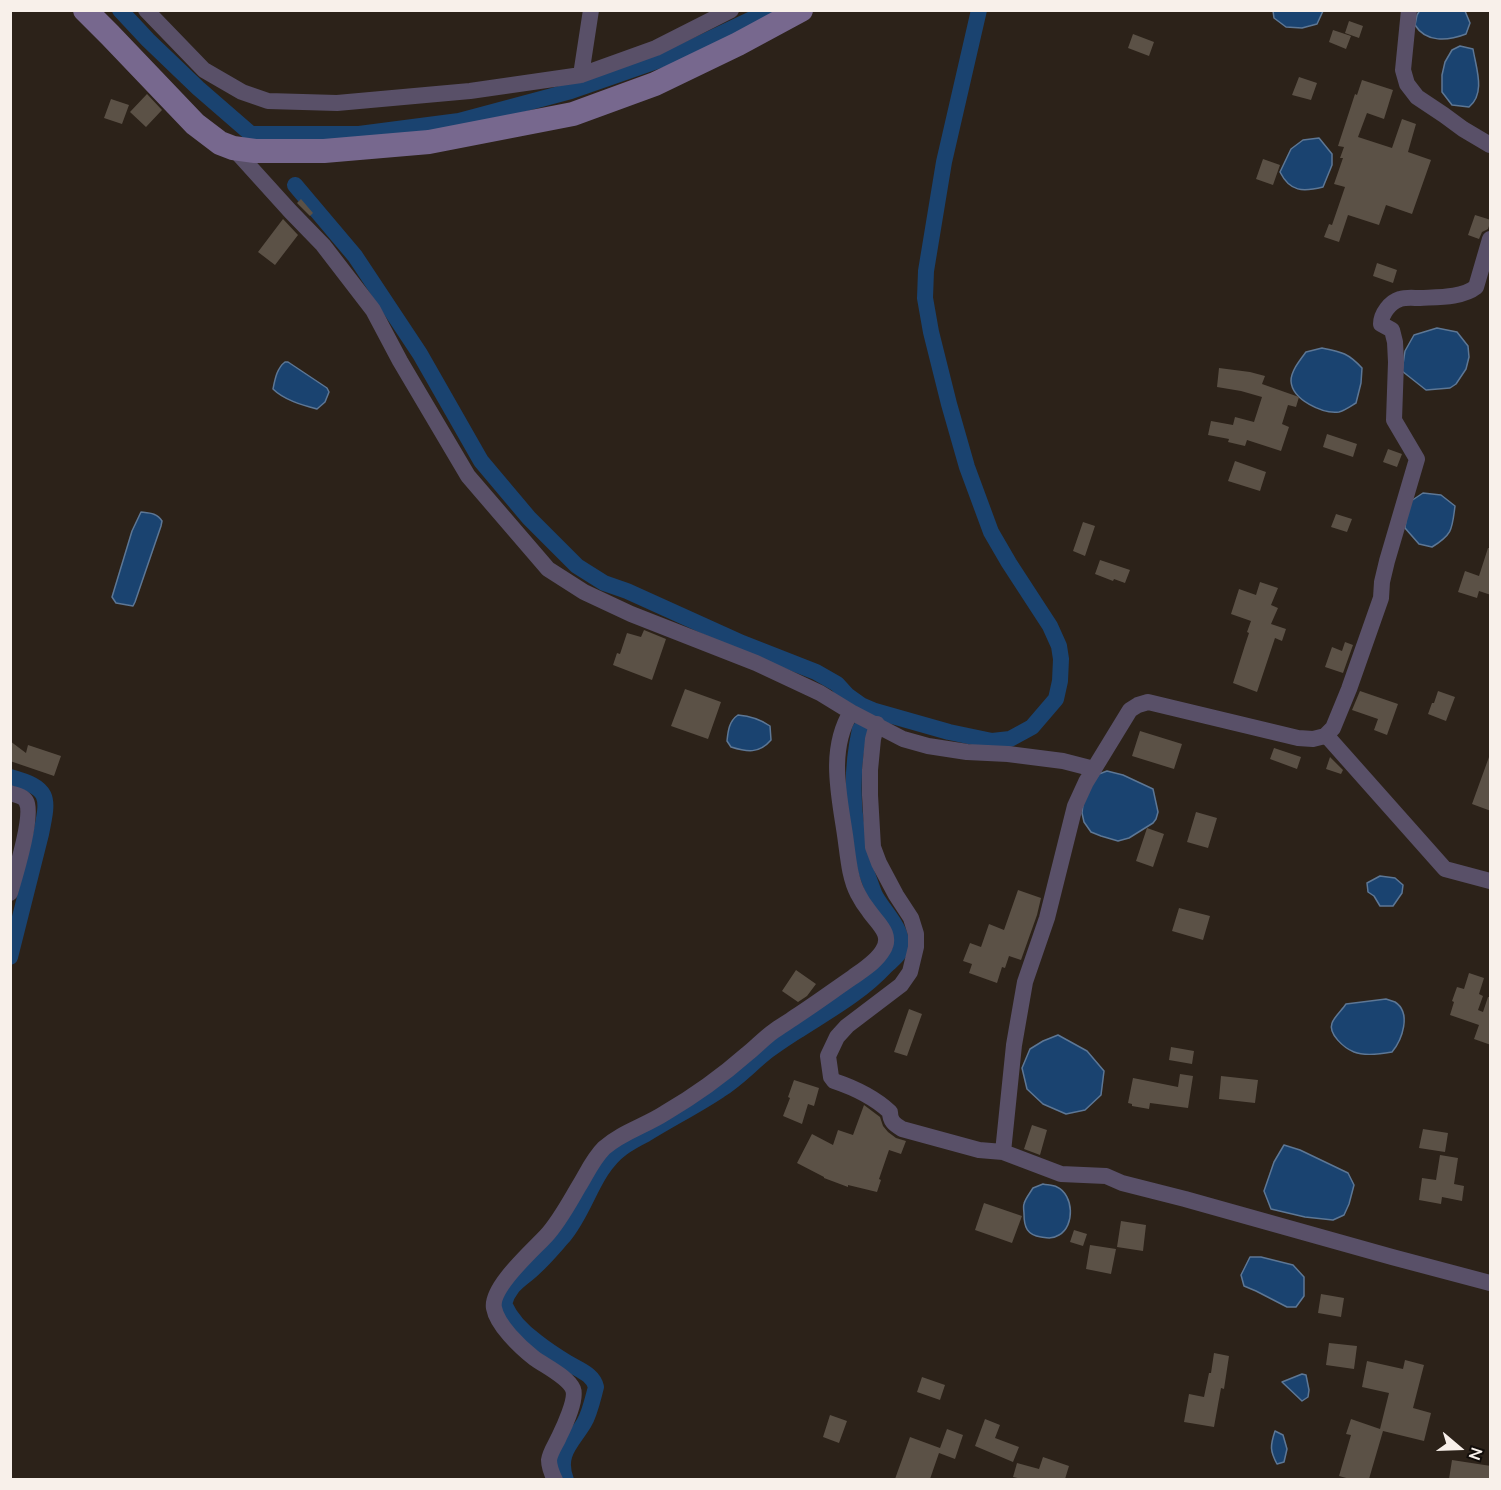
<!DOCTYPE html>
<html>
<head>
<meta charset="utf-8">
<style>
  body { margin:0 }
  #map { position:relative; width:1501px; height:1490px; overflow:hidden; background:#2c2219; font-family:Mulish,sans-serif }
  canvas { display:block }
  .frame { position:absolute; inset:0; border:12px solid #f8f0ea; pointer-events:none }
  .north { position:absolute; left:1429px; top:1418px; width:60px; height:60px; -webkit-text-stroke:4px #110c09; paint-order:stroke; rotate:109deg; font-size:16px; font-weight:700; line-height:24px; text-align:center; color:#f8f0ea }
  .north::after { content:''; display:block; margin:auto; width:21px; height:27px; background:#f8f0ea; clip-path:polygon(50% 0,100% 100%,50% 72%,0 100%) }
</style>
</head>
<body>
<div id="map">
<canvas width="1501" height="1490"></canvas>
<div class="frame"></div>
<div class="north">N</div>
</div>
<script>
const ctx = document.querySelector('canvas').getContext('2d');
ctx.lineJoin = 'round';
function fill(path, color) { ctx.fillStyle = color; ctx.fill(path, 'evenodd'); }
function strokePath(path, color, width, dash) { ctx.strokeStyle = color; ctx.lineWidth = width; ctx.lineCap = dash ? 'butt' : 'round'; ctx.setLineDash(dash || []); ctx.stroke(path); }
const water = new Path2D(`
  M1420 10 1465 11 1470 23 1466 34C1448 41 1426 43 1415 25L1417 15Z
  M1273 11V10L1323 11 1317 24 1302 28 1286 27 1274 18Z
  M1460 46 1473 49C1476 68 1486 93 1469 107L1452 105 1442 92V75L1445 62 1452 50Z
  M1319 138 1332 154V165L1323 187C1303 192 1290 192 1280 172L1291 149 1303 140Z
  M1437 328 1457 332 1468 346 1469 357 1466 369 1456 384 1450 388 1426 390 1402 371 1405 351 1414 335Z
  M1322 348C1342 352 1348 353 1362 368L1361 383 1356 403C1351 406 1344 411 1339 412 1323 414 1292 400 1291 381 1291 371 1300 360 1306 352Z
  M285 362H288L327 388 329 392 325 402 317 409C302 405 284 400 273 389 275 379 277 368 285 362Z
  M1423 493 1441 495 1455 506C1452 529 1453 534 1432 547L1419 544 1405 528 1408 503Z
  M141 512C150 513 157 513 162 521L161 526 135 602 133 606 116 603 112 597 132 531Z
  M738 715C750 716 760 719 770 726L771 740C759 754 747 752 731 747L727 741C728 731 729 721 738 715Z
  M1107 771 1123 775 1153 789 1158 812 1156 819 1153 823 1129 838 1118 841 1101 836 1091 832 1084 822 1082 813 1084 796 1099 774Z
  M1380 876 1395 878 1403 885 1402 893 1393 906H1380L1374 896 1368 892 1367 883Z
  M1386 999C1386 999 1395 1002 1395 1002 1412 1013 1402 1040 1392 1052 1381 1054 1364 1056 1354 1052 1344 1048 1328 1034 1332 1023 1334 1017 1342 1010 1346 1004Z
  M1058 1035 1087 1051 1104 1071 1101 1095 1085 1110 1066 1114 1043 1104 1027 1089 1022 1068 1030 1049 1043 1041Z
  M1284 1145 1300 1150 1348 1173 1354 1185 1349 1204 1344 1215 1333 1220 1305 1217 1271 1209 1264 1191 1274 1162Z
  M1043 1184C1047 1185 1053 1185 1057 1187 1074 1195 1075 1226 1059 1235 1052 1239 1048 1238 1041 1237 1027 1235 1024 1227 1024 1214 1024 1212 1023 1206 1024 1204 1025 1199 1030 1193 1033 1188Z
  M1250 1257H1261L1293 1265 1304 1277V1296L1296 1307H1287L1256 1291 1244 1286 1241 1275Z
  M1302 1374 1306 1375 1309 1390 1308 1397 1302 1401 1282 1382Z
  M1275 1431 1283 1435 1287 1449 1284 1462 1277 1464C1270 1451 1270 1446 1275 1431Z`);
const canal = new Path2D(`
  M120 10 148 40 198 88 251 134H359L459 121 571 91 680 53 771 10
  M295 185 355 256 420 354 481 461 529 518 577 566 604 583 627 591 742 643 816 672 837 684 847 695 861 705 875 711 949 732 992 741 1010 739 1032 727 1056 699 1060 681 1061 659 1059 646 1050 626 1009 563 991 532 967 467 949 404 931 332 925 298 926 271 944 162 979 10
  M10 777C50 788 49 796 41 834L10 957
  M566 1480C556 1454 572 1443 584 1423 590 1413 593 1398 596 1387 593 1374 579 1370 568 1363 558 1357 547 1350 537 1342 523 1332 511 1320 504 1304 509 1284 522 1280 535 1267 545 1258 554 1247 563 1237 587 1209 592 1170 622 1148 630 1142 638 1138 646 1134 670 1119 696 1106 720 1090 738 1079 752 1063 769 1050 779 1043 789 1036 799 1030 830 1010 861 993 886 966 890 962 896 958 899 953 909 932 881 910 874 893 853 841 848 783 860 729`);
const building = new Path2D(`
  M1349 21 1363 26 1359 38 1345 33Z
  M1333 30 1351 36 1346 49 1329 42Z
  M1133 34 1154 42 1149 56 1128 48Z
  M1299 77 1317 83 1311 100 1292 95Z
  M1362 80 1393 90 1384 119 1367 113 1358 137 1392 148 1402 119 1416 124 1408 152 1431 160 1412 214 1386 205 1379 225 1348 215 1339 242 1324 237 1329 224 1332 225 1345 187 1334 184 1343 158H1340L1344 147 1338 146 1355 94 1357 95Z
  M147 94 162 110 146 127 130 112Z
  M111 99 129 105 122 124 104 118Z
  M1263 159 1280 165 1273 185 1256 179Z
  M301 199 313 213 310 216 297 203Z
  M1475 215 1491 220 1488 229 1482 232 1479 239 1468 235Z
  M283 219 298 235 275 265 258 252Z
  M1377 263 1397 270 1393 283 1373 276Z
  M1219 368 1250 372 1265 376 1262 384 1299 397 1296 407 1288 405 1282 424 1289 427 1281 451 1247 440 1245 446 1228 442 1229 439 1208 435 1211 421 1233 425 1235 417 1254 422 1262 397 1241 391 1217 387Z
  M1327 434 1357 444 1353 457 1323 447Z
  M1388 449 1402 454 1397 467 1383 462Z
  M1235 461 1266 472 1260 491 1228 481Z
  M1336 514 1352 519 1347 532 1331 527Z
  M1083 522 1095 526 1085 556 1073 551Z
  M1488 548H1491V595L1479 591 1477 598 1458 592 1465 571 1479 576Z
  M1100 560 1130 570 1125 583 1114 579 1113 581 1095 574Z
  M1260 582 1278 588 1271 605 1278 608 1271 624 1286 629 1282 641 1275 638 1257 692 1233 683 1245 645 1249 633 1247 632 1251 621 1231 614 1239 589 1256 595Z
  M644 630 666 639 652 680 613 665 617 653 620 654 627 633 641 637Z
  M1345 642 1353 645 1343 673 1325 667 1332 647 1342 651Z
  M685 689 721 702 708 739 671 726Z
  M1360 691 1398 704 1387 735 1374 730 1378 719 1352 710Z
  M1438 691 1455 697 1446 721 1428 714 1432 703H1434Z
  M1140 731 1182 744 1174 769 1132 756Z
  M10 741 26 753 28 745 61 756 54 776 10 761Z
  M1274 748 1301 757 1297 769 1270 759Z
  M1330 757 1343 770 1341 774 1326 769Z
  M1489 757H1491V811L1472 804Z
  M1196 812 1217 818 1208 848 1187 842Z
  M1147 828 1164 834 1153 867 1136 861Z
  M1018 890 1041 898 1037 915 1021 960 1009 956 1005 968 1002 967 997 983 969 973 972 964 963 961 970 943 981 947 989 924 1004 930Z
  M1179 908 1210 916 1203 940 1172 931Z
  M796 970 816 984 807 996 798 1002 782 991Z
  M1469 973 1484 978 1479 994 1483 996 1478 1010 1483 1012 1488 997H1491V1045L1474 1039 1479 1025 1450 1015 1454 1002 1452 1001 1457 987 1464 989Z
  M909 1009 922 1014 907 1056 894 1052Z
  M1171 1047 1194 1051 1192 1064 1169 1060Z
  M1180 1074 1193 1076 1188 1108 1150 1103 1149 1109 1132 1106V1104L1128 1103 1133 1078 1178 1087Z
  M1221 1076 1258 1080 1255 1103 1219 1099Z
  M794 1080 819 1088 814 1106 808 1104 802 1124 783 1116 790 1098 788 1097Z
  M864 1105 880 1117 883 1126 888 1132 896 1138 906 1141 901 1154 889 1150 879 1179 881 1180 877 1192 848 1185V1187L824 1178V1177L797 1163 812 1134 833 1145 838 1130 853 1135Z
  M1032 1125 1047 1130 1040 1155 1024 1149Z
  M1423 1129 1448 1133 1445 1152 1419 1148Z
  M1440 1155 1458 1158 1454 1184 1464 1186 1462 1201 1442 1197 1441 1204 1419 1200 1422 1178 1436 1180Z
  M984 1203 1022 1216 1012 1243 975 1230Z
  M1121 1221 1146 1225 1143 1251 1117 1247Z
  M1074 1230 1087 1234 1083 1246 1070 1242Z
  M1090 1245 1116 1249 1111 1274 1086 1269Z
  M1321 1294 1344 1298 1341 1317 1318 1313Z
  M1329 1343 1357 1346 1354 1369 1326 1365Z
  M1214 1353 1229 1356 1224 1389 1221 1388 1214 1427 1184 1422 1189 1394 1204 1397 1209 1373H1211Z
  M1405 1360 1424 1365 1413 1408 1431 1413 1424 1441 1383 1431 1369 1479H1350L1339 1476 1351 1435 1346 1434 1351 1419 1380 1429 1389 1393 1362 1387 1367 1361 1403 1369Z
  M922 1377 945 1385 940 1400 917 1392Z
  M830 1415 847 1421 839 1443 823 1437Z
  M985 1419 1000 1425 995 1438 1019 1447 1013 1462 975 1446Z
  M947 1429 963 1435 955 1459 939 1453 930 1479H895L910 1437 940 1448Z
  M1043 1457 1069 1466 1065 1479H1022L1013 1477 1017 1463 1039 1469Z
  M1452 1460 1491 1466V1479H1449Z`);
const street = new Path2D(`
  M146 10 204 70 242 92 268 101 337 103 470 91 581 75 656 48 731 10
  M1409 10 1403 70 1407 84 1417 97 1444 115 1463 129 1490 145
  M581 75 591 10
  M233 148 290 211 323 245 373 310 400 361 468 476 548 569 584 592 631 614 756 663 820 693 851 712 903 739 928 746 967 752 1008 754 1063 761 1094 769
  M1490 239 1476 287C1462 298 1437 297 1420 298 1414 298 1406 297 1400 299 1390 302 1381 314 1381 324L1392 330 1395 342 1396 362 1394 420 1417 459 1387 561 1382 582 1381 598 1349 689 1333 728 1325 736 1313 739 1298 738 1148 702 1138 705 1130 710 1086 782 1075 806 1047 918 1025 982 1014 1045 1003 1152 1061 1174 1106 1176 1122 1183 1185 1199 1392 1257 1490 1283
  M877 724 873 739 870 770V795L873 847 879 863 896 895 911 918 916 934V947L910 972 901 985 847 1026 837 1037 828 1056 831 1077 834 1081C855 1088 874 1097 890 1112 890 1121 894 1124 902 1129L979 1150 1003 1152
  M1326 735 1445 869 1490 881
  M10 793C16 795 23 796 26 801 34 814 15 876 10 893
  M555 1480C552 1474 549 1467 549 1460 550 1452 556 1444 559 1437 564 1427 577 1399 573 1389 568 1377 545 1366 534 1358 520 1347 497 1325 494 1308 490 1288 532 1251 546 1236 559 1222 569 1203 579 1186 587 1173 593 1159 604 1148 622 1132 645 1126 665 1113 694 1096 722 1076 747 1054 756 1047 764 1038 774 1031 781 1026 788 1022 795 1017 815 1004 834 990 853 977 864 969 877 961 883 950 893 934 877 923 869 911 865 906 861 900 858 894 849 877 848 855 845 835 839 794 828 750 851 712`);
const secondary = new Path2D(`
  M85 10 110 35 195 124 220 143 233 148 255 151H324L429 142 573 114 655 84 738 44 801 10`);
fill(water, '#1a4370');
strokePath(water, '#5d7795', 1.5);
strokePath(canal, '#1a4370', 16);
fill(building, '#5b5146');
strokePath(street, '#595068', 16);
strokePath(secondary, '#77688e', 24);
</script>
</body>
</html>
